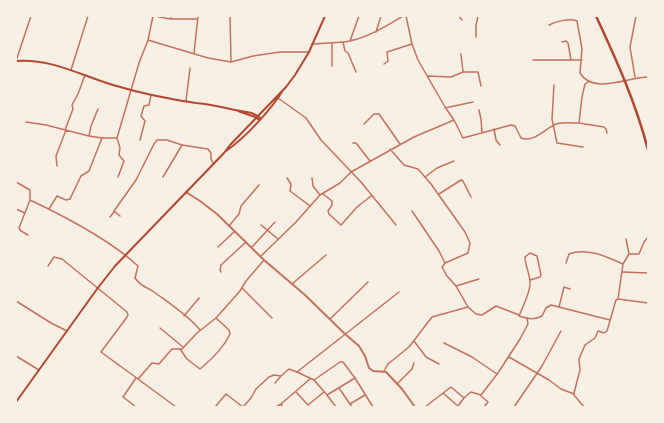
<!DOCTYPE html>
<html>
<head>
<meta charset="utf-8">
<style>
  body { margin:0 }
  #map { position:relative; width:664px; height:423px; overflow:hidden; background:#f6efe4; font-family:"Varela Round",sans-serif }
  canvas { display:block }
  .frame { position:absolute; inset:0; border:17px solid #f6efe4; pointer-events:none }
</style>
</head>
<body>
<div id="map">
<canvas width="664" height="423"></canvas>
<div class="frame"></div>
</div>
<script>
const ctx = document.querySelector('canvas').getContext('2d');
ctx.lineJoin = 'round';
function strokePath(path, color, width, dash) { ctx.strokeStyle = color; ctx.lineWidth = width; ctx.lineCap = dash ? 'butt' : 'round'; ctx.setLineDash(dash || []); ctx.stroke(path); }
const minor = new Path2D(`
  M155 16 170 19
  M171 16V19H197
  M230 16 231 62
  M406 16 412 44 418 60 445 107 454 120 463 138 511 125 515 126 521 138C534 143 546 128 556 124 563 122 572 123 579 123L582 97 585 84 588 82
  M459 16 462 20
  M549 25C557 21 570 18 577 21L582 49 580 73C593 95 628 77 648 77
  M376 32 381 16
  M476 37V25L478 16
  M148 40 208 58 231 62 253 56 280 52H309
  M350 41 359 16
  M343 42 345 51 348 53 356 72
  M562 42 566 41 568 43 571 60
  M332 43V66
  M312 44C325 43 338 43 350 41 369 37 386 26 403 16
  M194 53 198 16
  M461 54 463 72
  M533 60H582
  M16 61 31 16
  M384 64 388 61 387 52 412 44
  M71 70 88 16
  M428 76 451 77 463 72H478L481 86
  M635 77 630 47 636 16
  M554 85 552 119 557 143 583 147
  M278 98 306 118 321 140 361 182 396 225
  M186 101 190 68
  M445 108 473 102
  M479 110 481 119 482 133
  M26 122 46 125 89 136
  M579 123 604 127 606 129 607 133
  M364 124 374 114H379L400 144
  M494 129 496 140 500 145
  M65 130 73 109 72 105 78 94 85 75
  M102 138H117L139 63 148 40 153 16
  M117 138 120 148 119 155 124 161 118 177
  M140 140 145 121 141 116 144 106 149 105 151 95
  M353 143H356L370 161
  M390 149 404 165 418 169 425 177
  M57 166 56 156 66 130
  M163 177 182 145
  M287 178 291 184 290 191 310 206
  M312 178 313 186 320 195
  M16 182 30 190V200C66 217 109 239 138 266L135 278C141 287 147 287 154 292 169 303 189 316 200 330
  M323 194 332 201V205L328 211 329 214 341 225 357 207 371 196
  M439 194 461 180 463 181 471 197
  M16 209 25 213
  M49 209 57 196 66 200 70 199 81 176 89 171 102 138 89 136 91 126 98 109
  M412 211 439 251 445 263 468 253 470 243 465 232 431 184 425 177 437 168 454 161
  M120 216 114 211 136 180 154 144 157 140H167L182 145 208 149 211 153V159L213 163
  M110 217 114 212
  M261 225 278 239
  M229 226 239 214 241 206 259 185
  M28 235 21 231 19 228 30 200
  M218 247 235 231
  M252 247 275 222
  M629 254H639L644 242 648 237
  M261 256 296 222 320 195 340 183 351 172 414 137 454 120
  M445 263 442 267 447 276 456 286 468 307 476 314 482 315 496 306 519 315
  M566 263 569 254C587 247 607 257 623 264L618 299
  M623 264 629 254 626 239
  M48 266 54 257 62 259 127 312 128 315 127 317 101 352 138 379 152 363 159 364 172 349H182L197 333 216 318 240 291 246 281 264 260
  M221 272 220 270 221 265 246 242
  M623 272 648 273
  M530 280 540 277 541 275 537 256 530 253 525 257C525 266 531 276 530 285 529 295 523 306 519 316 528 319 534 320 542 316L546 308 551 305 610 320
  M292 284 326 255
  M456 286 479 279
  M242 288 272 318
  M16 301 51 323 67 331
  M559 307 564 287 570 289
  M184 316 199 298
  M330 319 368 282
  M160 328 183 347
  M414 341 426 357 439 364
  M444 343 472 357 497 374
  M648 348V352
  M180 349 187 359 200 369C211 360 224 347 230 334L229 330 216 318
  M16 356 39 370
  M509 357 549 380 561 389 574 394
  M384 371 388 364 409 347 432 317 468 307
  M355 378 327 395 314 380 297 372 399 292
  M138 379 176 407
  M314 380 340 362H343L355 378 373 407
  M275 383 281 376
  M397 384 412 369 414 363
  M339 388 352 407
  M296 392 308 405 324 392
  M443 393 459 407
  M327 395 336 407
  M481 396 488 402 484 407
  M464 398 471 392 481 395 498 373 520 339 528 324 527 318
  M350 404 365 395
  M136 407 123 397 136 378
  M215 407 226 394 243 407
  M243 407 251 398 256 389 269 377 274 375 281 376 289 369 297 372
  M276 407 281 404
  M283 407 281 404 310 379
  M425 407 451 387 464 398 458 406
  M514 407 542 366 561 331
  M584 407 574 395V393L580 370 579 359 585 345 595 338 598 331 604 333 607 331 616 300 618 299 648 303`);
const tertiary = new Path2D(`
  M186 192 200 201 217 214 264 260 305 295 345 334 359 346 365 356 369 368 373 371 386 372 402 389 415 407`);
const secondary = new Path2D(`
  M16 61C50 58 80 75 113 85 140 93 168 99 196 103 209 104 222 107 235 110 244 112 253 111 260 118
  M238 111 255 117 259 120
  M226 151C245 138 271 110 283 90
  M16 402 97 289 115 266 224 153 230 145 286 87 295 75 309 52 325 16`);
const primary = new Path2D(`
  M596 16C616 59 636 103 648 150`);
strokePath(minor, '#c5725c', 1.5);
strokePath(tertiary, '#c5725c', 2);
strokePath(secondary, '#b5482f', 2);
strokePath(primary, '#b5482f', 2.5);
</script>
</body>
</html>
